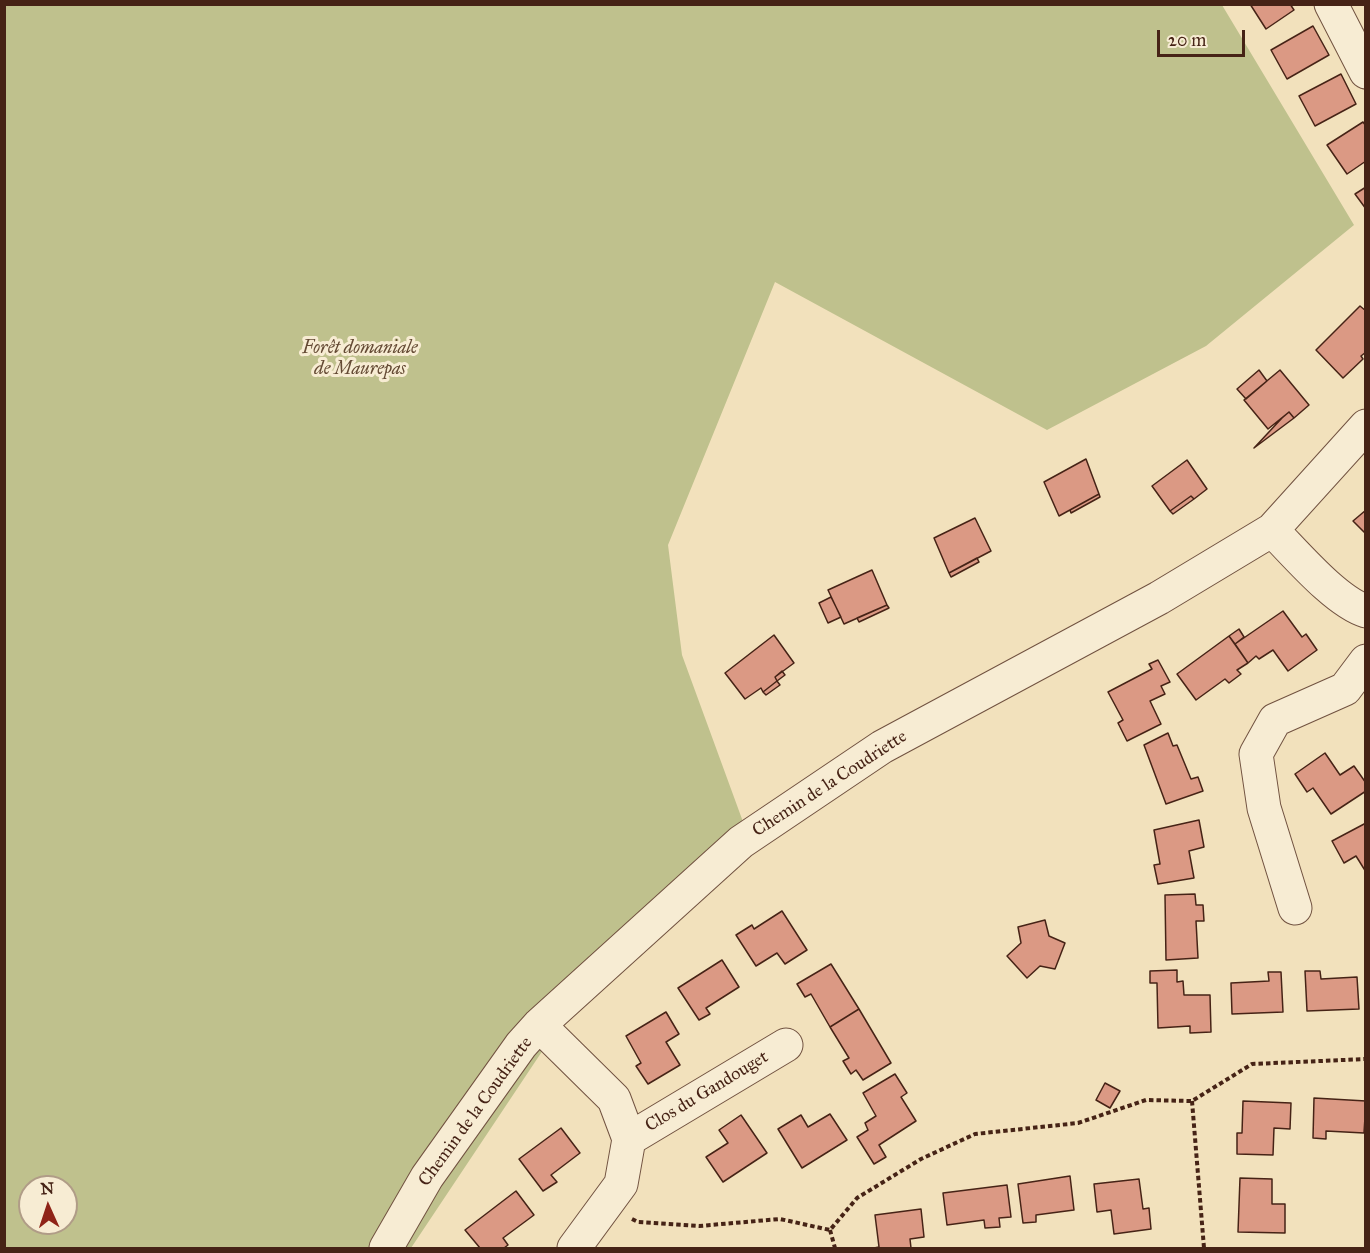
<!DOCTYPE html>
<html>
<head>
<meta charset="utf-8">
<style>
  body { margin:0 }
  #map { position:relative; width:1370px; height:1253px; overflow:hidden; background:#f2e1bc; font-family:"IM FELL Great Primer",serif }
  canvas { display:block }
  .frame { position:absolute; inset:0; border:6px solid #462316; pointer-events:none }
  .north { position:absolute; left:18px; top:1175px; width:60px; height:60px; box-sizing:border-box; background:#f7ecd3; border:2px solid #b09c87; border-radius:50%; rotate:357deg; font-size:16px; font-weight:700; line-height:24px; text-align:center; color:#462316 }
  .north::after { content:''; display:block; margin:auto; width:21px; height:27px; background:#8f2418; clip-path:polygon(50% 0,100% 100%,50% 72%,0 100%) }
  .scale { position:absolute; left:1157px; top:30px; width:88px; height:27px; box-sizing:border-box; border:3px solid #462316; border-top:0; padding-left:8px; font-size:18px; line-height:21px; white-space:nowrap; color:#462316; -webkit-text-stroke:4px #f7ecd3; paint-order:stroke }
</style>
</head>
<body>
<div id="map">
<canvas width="1370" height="1253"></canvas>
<div class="frame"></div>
<div class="north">N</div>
<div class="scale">20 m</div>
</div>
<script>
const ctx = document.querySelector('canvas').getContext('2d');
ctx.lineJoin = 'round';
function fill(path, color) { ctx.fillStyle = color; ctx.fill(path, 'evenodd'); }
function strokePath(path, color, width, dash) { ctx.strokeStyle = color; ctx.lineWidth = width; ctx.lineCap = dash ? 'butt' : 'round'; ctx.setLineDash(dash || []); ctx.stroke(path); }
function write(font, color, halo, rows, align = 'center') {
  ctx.font = font + ' "IM FELL Great Primer",serif'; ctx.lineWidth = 6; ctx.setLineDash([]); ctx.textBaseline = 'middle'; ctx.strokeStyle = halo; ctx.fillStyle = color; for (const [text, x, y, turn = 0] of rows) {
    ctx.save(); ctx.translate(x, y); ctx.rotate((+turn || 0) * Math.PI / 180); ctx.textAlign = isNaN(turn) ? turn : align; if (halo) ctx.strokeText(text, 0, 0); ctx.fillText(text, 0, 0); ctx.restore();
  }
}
const green = new Path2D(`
  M5 5H1222L1354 225 1206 346 1047 430 775 282 668 545 682 655 746 830 547 1044 411 1248H5ZM30 1187H66V1223H30Z`);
const building = new Path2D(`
  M1250 4H1290L1294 10 1266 29Z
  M1313 26 1329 55 1287 79 1271 50Z
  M1341 74 1356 104 1315 126 1299 96Z
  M1363 122 1366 126V161L1347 174 1327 145Z
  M1366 187V209L1355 194Z
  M1360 306 1366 311V352L1361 356 1363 359 1343 378 1316 350Z
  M1259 370 1267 381 1246 399 1237 389Z
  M1280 370 1309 405 1294 418 1289 412 1268 429 1244 400Z
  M1289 412 1294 418 1254 448 1282 418Z
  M1086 459 1099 494 1059 516 1044 482Z
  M1187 460 1207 489 1194 499 1191 496 1170 511 1152 486Z
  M1099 494 1100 497 1071 513 1070 510Z
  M1191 496 1194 499 1173 514 1170 511Z
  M1366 510V534L1353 521Z
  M975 518 991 551 949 573 934 538Z
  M977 558 979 562 951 577 949 573Z
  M872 570 887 605 844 624 828 590Z
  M831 597 841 617 828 623 819 603Z
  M887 605 889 608 859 622 857 618Z
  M1283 611 1302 637 1306 634 1317 650 1288 671 1273 650 1259 659 1256 656 1248 663 1235 644Z
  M1239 629 1244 637 1235 644 1229 636Z
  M774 635 794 663 775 677 777 681 763 692 761 688 745 699 725 673Z
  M1229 636 1248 663 1237 670 1241 674 1229 683 1225 679 1196 700 1177 674Z
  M1158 660 1170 682 1161 686 1165 694 1150 701 1161 724 1127 741 1118 723 1123 720 1108 692 1152 669 1149 664Z
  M782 671 785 675 777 681 775 677Z
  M777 681 780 685 766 695 763 692Z
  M1168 733 1173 746 1177 745 1191 779 1198 777 1203 791 1166 804 1144 745Z
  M1325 753 1340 775 1354 766 1366 783V791L1331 814 1313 788 1307 792 1295 774Z
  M1199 820 1204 847 1189 851 1194 878 1158 884 1154 865 1160 864 1154 830Z
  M1366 823V872L1356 856 1344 863 1332 841Z
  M1195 894 1196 905H1203L1204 921H1196L1198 958 1166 960 1165 895Z
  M782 911 807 950 785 964 777 953 756 966 736 935 752 925 754 929Z
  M1045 920 1049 936 1065 943 1055 969 1040 966 1027 978 1007 956 1021 943 1018 927Z
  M722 960 739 987 706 1008 710 1014 699 1020 678 988Z
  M831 964 859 1009 830 1027 811 994 805 997 797 984Z
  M1177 970V982L1183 981 1184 995H1210L1211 1032 1190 1033V1026L1158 1028 1157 983H1150V971Z
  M1305 971H1320L1321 979 1357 977 1359 1009 1307 1011Z
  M1268 972H1281L1283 1012 1232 1014 1231 983 1269 981Z
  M859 1009 891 1063 863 1080 856 1070 851 1074 843 1061 849 1058 830 1027Z
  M666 1012 679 1034 666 1042 680 1065 648 1084 636 1066 641 1063 626 1036Z
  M895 1074 907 1093 901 1097 916 1121 879 1145 886 1157 874 1164 857 1137 868 1130 865 1123 876 1116 863 1093Z
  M1105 1083 1120 1091 1110 1108 1096 1100Z
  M1314 1098 1366 1101 1364 1133 1326 1131V1139L1313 1138Z
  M1243 1101 1291 1103 1290 1129 1274 1128 1273 1155 1237 1154V1133H1242Z
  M830 1114 847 1140 802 1168 778 1129 801 1115 808 1127Z
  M741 1115 767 1153 723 1182 706 1157 728 1143 719 1130Z
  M561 1128 580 1153 551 1175 557 1182 543 1191 519 1159Z
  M1070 1176 1074 1210 1036 1215V1222L1023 1223 1018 1184Z
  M1240 1178 1272 1179V1204H1285V1233L1238 1232Z
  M1139 1179 1143 1209 1149 1208 1151 1229 1114 1234 1111 1210 1097 1212 1094 1184Z
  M1007 1185 1011 1217 999 1218 1000 1227 985 1228 984 1220 947 1225 943 1193Z
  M516 1191 534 1215 503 1238 508 1245 504 1248H480L465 1230Z
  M921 1209 924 1237 910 1239 911 1248H874L879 1247 875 1215Z`);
const path = new Path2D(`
  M1192 1101 1204 1248
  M632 1219 638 1222 699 1226 780 1219 830 1230 857 1198 921 1159 975 1134 1078 1123 1146 1100 1192 1101 1252 1064 1366 1059
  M830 1230 835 1248`);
const street = new Path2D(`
  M1331 4 1366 72
  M1272 530C1295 553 1336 602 1366 611
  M1295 908 1264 808 1256 754 1275 720 1345 689 1366 661
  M539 1025 614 1099 629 1139 621 1184 574 1248
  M629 1139 786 1045
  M386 1248 427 1177 521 1045 539 1025 741 842 882 747 1159 598 1272 530 1366 426`);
const parkNames = [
  ["Forêt domaniale",360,349],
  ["de Maurepas",360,370]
];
const streetNames = [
  ["Chemin de la Coudriette",830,784,-33],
  ["Clos du Gandouget",707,1092,-31],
  ["Chemin de la Coudriette",476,1112,-54]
];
fill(green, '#bfc18d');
fill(building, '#db9984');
strokePath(building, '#462316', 1.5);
strokePath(street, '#715240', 35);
strokePath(path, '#462316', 4, [4.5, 3]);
strokePath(street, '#f7ecd3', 33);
write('italic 18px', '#644a34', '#f7ecd3', parkNames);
write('18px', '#462316', '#f7ecd3', streetNames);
</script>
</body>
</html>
